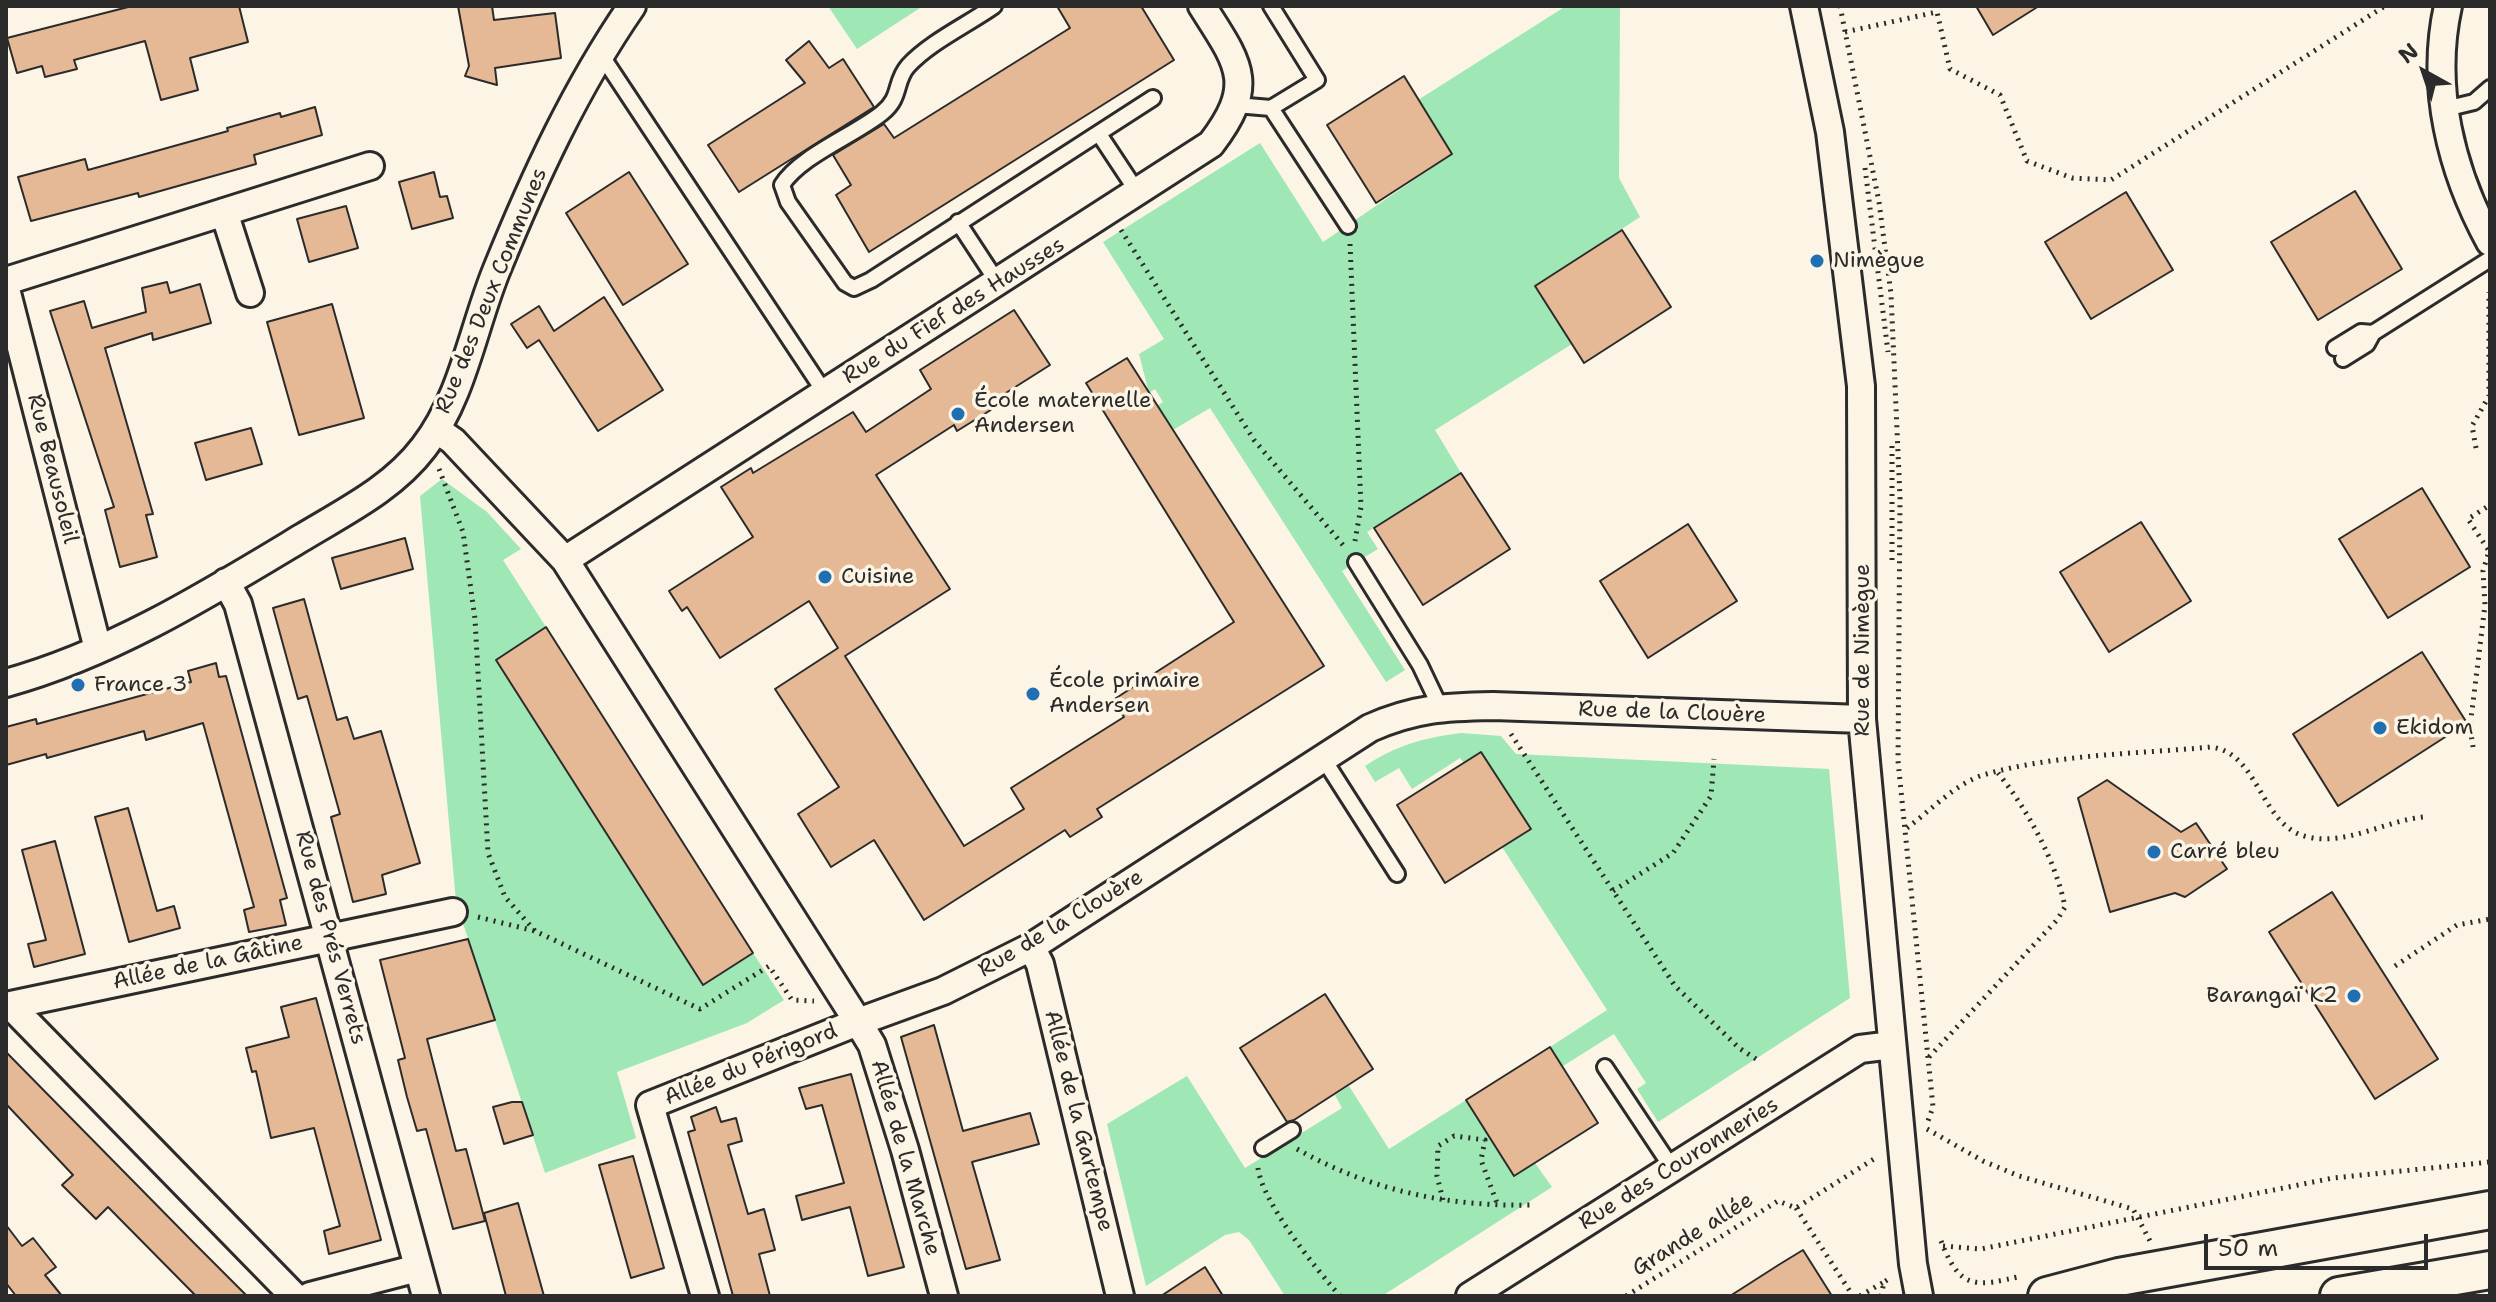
<!DOCTYPE html>
<html>
<head>
<meta charset="utf-8">
<style>
  body { margin:0 }
  #map { position:relative; width:2496px; height:1302px; overflow:hidden; background:#fcf5e5; font-family:"Shantell Sans",sans-serif }
  canvas { display:block }
  .frame { position:absolute; inset:0; border:8px solid #2b2b2b; pointer-events:none }
  .north { position:absolute; left:2384px; top:32px; width:80px; height:80px; -webkit-text-stroke:6px #fcf5e5; paint-order:stroke; rotate:320deg; font-size:22px; font-weight:700; line-height:32px; text-align:center; color:#2b2b2b }
  .north::after { content:''; display:block; margin:auto; width:28px; height:36px; background:#2b2b2b; clip-path:polygon(50% 0,100% 100%,50% 72%,0 100%) }
  .scale { position:absolute; left:2204px; top:1234px; width:224px; height:36px; box-sizing:border-box; border:4px solid #2b2b2b; border-top:0; padding-left:10px; font-size:24px; line-height:28px; white-space:nowrap; color:#2b2b2b; -webkit-text-stroke:6px #fcf5e5; paint-order:stroke }
</style>
</head>
<body>
<div id="map">
<canvas width="2496" height="1302"></canvas>
<div class="frame"></div>
<div class="north">N</div>
<div class="scale">50 m</div>
</div>
<script>
const ctx = document.querySelector('canvas').getContext('2d');
ctx.lineJoin = 'round';
function fill(path, color) { ctx.fillStyle = color; ctx.fill(path, 'evenodd'); }
function strokePath(path, color, width, dash) { ctx.strokeStyle = color; ctx.lineWidth = width; ctx.lineCap = dash ? 'butt' : 'round'; ctx.setLineDash(dash || []); ctx.stroke(path); }
function write(font, color, halo, rows, align = 'center') {
  ctx.font = font + ' "Shantell Sans",sans-serif'; ctx.lineWidth = 7; ctx.setLineDash([]); ctx.textBaseline = 'middle'; ctx.strokeStyle = halo; ctx.fillStyle = color; for (const [text, x, y, turn = 0] of rows) {
    ctx.save(); ctx.translate(x, y); ctx.rotate((+turn || 0) * Math.PI / 180); ctx.textAlign = isNaN(turn) ? turn : align; if (halo) ctx.strokeText(text, 0, 0); ctx.fillText(text, 0, 0); ctx.restore();
  }
}
const green = new Path2D(`
  M828 6H923L857 49Z
  M1566 6H1620L1619 178 1640 217 1535 286 1572 344 1435 430 1461 473 1367 532 1378 549 1342 571 1405 670 1386 682 1210 408 1173 430 1157 406 1163 402 1155 389 1149 393 1139 354 1164 339 1103 242 1260 143 1323 242 1452 154 1418 100Z
  M442 479 487 512 521 549 503 560 546 627 496 660 702 985 753 953 784 1000 747 1023 617 1072 636 1138 545 1173 456 902 420 496Z
  M1461 733 1501 736 1516 754 1829 769 1850 998 1658 1122 1637 1089 1646 1083 1614 1034 1563 1066 1550 1047 1607 1010 1502 847 1531 829 1481 752 1464 763 1460 758 1412 789 1399 768 1375 782 1365 766C1397 745 1423 738 1461 733Z
  M1187 1076 1245 1168 1342 1108 1335 1095 1349 1086 1389 1149 1466 1100 1514 1176 1535 1163 1552 1187 1382 1296H1285L1249 1240 1239 1232 1225 1235 1146 1286 1107 1124Z`);
const building = new Path2D(`
  M132 6H239L248 42 190 58 198 90 161 100 145 41 74 60 77 69 45 77 42 66 17 73 7 38Z
  M458 6H492L494 20 555 13 561 58 495 68 497 85 465 76 469 66Z
  M1057 6H1141L1174 60 869 252 836 195 851 185 833 155 884 124 894 138 1070 28Z
  M1976 6H2039L1993 35Z
  M809 41 829 68 843 59 874 107 739 192 708 145 805 83 786 60Z
  M1404 76 1452 154 1376 203 1327 125Z
  M315 107 322 135 254 155 256 164 139 197 138 193 31 221 18 177 85 159 88 170 228 131 227 128 280 113 281 117Z
  M434 172 440 197 447 196 453 218 412 229 399 182Z
  M629 172 688 264 623 305 566 213Z
  M2355 191 2402 269 2318 320 2271 242Z
  M2126 192 2173 270 2091 319 2045 242Z
  M346 206 358 248 309 262 297 219Z
  M1622 230 1671 307 1584 363 1535 286Z
  M167 282 170 293 200 284 211 323 153 340 152 333 105 348 153 514 146 515 157 557 120 567 105 510 114 507 50 311 84 301 92 328 146 312 142 288Z
  M604 297 663 390 598 431 539 340 527 348 511 324 539 306 554 331Z
  M332 304 364 418 299 435 267 322Z
  M1014 310 1050 365 990 403 994 408 957 431 954 425 876 475 950 589 845 656 964 846 1024 809 1011 788 1124 717 1113 700 1234 622 1086 383 1127 358 1324 666 1097 809 1102 817 1070 837 1065 830 924 920 874 840 831 867 798 814 839 787 775 689 838 648 809 601 720 658 687 607 682 611 669 591 753 537 721 487 751 468 753 473 853 412 866 432 931 389 920 370Z
  M251 428 262 464 206 480 195 443Z
  M1461 473 1510 549 1423 605 1374 528Z
  M2422 488 2470 567 2388 618 2339 539Z
  M2141 522 2191 601 2109 652 2060 572Z
  M1688 524 1737 601 1648 658 1600 581Z
  M405 538 413 569 341 589 332 558Z
  M304 599 337 720 347 717 354 739 381 731 420 863 382 875 386 894 353 902 331 817 340 814 307 696 298 699 273 608Z
  M546 627 753 953 703 985 496 660Z
  M2422 652 2467 723 2338 806 2293 734Z
  M216 663 219 677 226 676 287 898 280 900 286 925 249 932 244 910 254 907 203 723 146 740 144 731 47 758 46 754 6 765V727L36 719 37 724 191 682 188 671Z
  M1481 752 1531 829 1445 883 1397 805Z
  M2107 780 2181 832 2196 823 2227 869 2185 897 2175 893 2110 912 2078 798Z
  M128 808 157 911 174 906 180 928 129 942 95 817Z
  M55 841 85 954 34 967 28 944 46 940 22 850Z
  M2332 892 2438 1059 2375 1099 2269 932Z
  M468 939 495 1020 427 1039 456 1151 466 1149 485 1221 453 1229 426 1129 417 1131 407 1097 398 1060 405 1058 380 960Z
  M1325 994 1373 1069 1294 1120 1287 1122 1240 1048Z
  M316 998 381 1240 329 1254 324 1231 340 1226 314 1128 271 1138 256 1071 252 1072 246 1048 289 1037 281 1007Z
  M934 1025 963 1131 1030 1113 1039 1144 972 1162 1000 1260 966 1269 901 1037Z
  M1550 1047 1598 1123 1514 1176 1466 1100Z
  M6 1052 194 1243 247 1296H196L108 1207 96 1219 62 1185 73 1175 6 1104Z
  M851 1074 904 1267 868 1276 850 1207 802 1220 796 1196 844 1183 822 1105 806 1109 799 1088Z
  M512 1102H522L533 1135 504 1144 493 1107Z
  M716 1107 721 1122 736 1118 742 1141 728 1145 748 1214 764 1209 775 1250 759 1254 770 1296H733L688 1132 695 1130 691 1117Z
  M633 1156 664 1268 631 1278 599 1165Z
  M518 1203 544 1296H506L484 1213Z
  M6 1225 22 1246 33 1238 56 1267 45 1275 62 1296H16L6 1283Z
  M1803 1250 1832 1296H1730L1780 1264Z
  M1205 1267 1223 1296H1161Z`);
const path = new Path2D(`
  M1840 6 1879 202 1891 294 1900 498 1898 761 1933 1107 1928 1121
  M1845 32 1937 12 1950 69 2000 95 2027 161 2072 178 2111 180 2385 6
  M1865 168 1888 352
  M1121 230 1254 440 1343 545
  M1350 244 1361 507 1355 541
  M1892 446V564
  M2476 448 2472 426 2489 396V292
  M439 469 463 532 475 619 488 853 505 897 535 931
  M1511 734 1675 986 1739 1048 1759 1061
  M2473 747 2470 727 2485 605 2483 571 2489 551 2468 519 2490 505
  M1907 828C1930 811 1955 784 1983 775 2056 754 2136 754 2211 747 2260 753 2260 827 2308 837 2346 846 2387 820 2424 817
  M1613 891 1673 853 1711 796 1714 759
  M478 917 535 931 700 1009 769 966 792 1000 814 1001
  M2395 966 2457 925 2490 919
  M1929 1057 2057 920 2065 907C2056 861 2027 809 1998 773
  M1927 1129 1983 1161 2019 1176 2133 1209 2150 1241
  M1297 1149C1371 1191 1450 1207 1534 1205
  M1258 1168C1262 1202 1316 1269 1340 1296
  M1443 1200 1437 1176 1438 1146 1454 1136 1485 1140 1481 1160 1498 1206
  M1796 1208 1853 1296
  M1941 1241C1960 1290 1975 1287 2022 1276
  M1943 1246 1981 1249 2333 1178 2490 1162
  M1626 1296 1778 1201 1796 1208 1877 1157
  M1860 1296 1884 1282
  M1881 1296 1884 1282 1890 1278`);
const lane = new Path2D(`
  M994 6C967 25 930 42 908 66 894 82 902 97 882 113 855 135 800 156 782 185L788 202 845 283 854 288 871 280 1153 98
  M602 56 825 393
  M1236 105 1271 108 1348 226
  M1271 108 1317 80 1271 6
  M2445 109 2474 102 2490 88
  M1099 134 1138 193
  M958 222 998 283
  M2335 348 2361 332 2373 333
  M2343 359 2367 344 2373 333 2490 259
  M1356 562 1420 665 1440 707
  M1323 758 1397 874
  M1605 1067 1672 1168
  M1263 1148 1292 1130`);
const street = new Path2D(`
  M1804 6 1830 132 1861 386 1862 719 1913 1264 1919 1296
  M2448 6C2430 87 2451 171 2490 242
  M224 212 250 293
  M6 281 370 166
  M6 289 98 649
  M436 429 453 441 565 560 858 1022 943 991 1031 947 1370 728C1415 708 1445 707 1493 706L1862 719
  M565 560 1211 144C1257 84 1239 64 1202 6
  M226 582 238 604 426 1296
  M6 683C112 654 210 593 303 537 346 511 393 488 424 447 463 397 473 327 497 269 534 178 576 87 632 6
  M1031 947 1040 964 1120 1296
  M10 1005 294 1296
  M6 1006 453 912
  M310 1296 418 1268
  M705 1296 650 1105 858 1022 872 1045 905 1150 944 1296
  M1470 1296 1860 1049 1892 1045`);
const secondary = new Path2D(`
  M2047 1296 2119 1277 2490 1210
  M2339 1296 2490 1270`);
const markers = [
  [1817,261,8,"#1f6fb2"],
  [958,414,8,"#1f6fb2"],
  [825,577,8,"#1f6fb2"],
  [78,685,8,"#1f6fb2"],
  [1033,694,8,"#1f6fb2"],
  [2380,728,8,"#1f6fb2"],
  [2154,852,8,"#1f6fb2"],
  [2354,996,8,"#1f6fb2"]
];
const poiNames = [
  ["Nimègue",1833,261],
  ["École maternelle",974,401],
  ["Andersen",974,426],
  ["Cuisine",841,577],
  ["École primaire",1049,681],
  ["Andersen",1049,706],
  ["France 3",94,685],
  ["Ekidom",2396,728],
  ["Carré bleu",2170,852],
  ["Barangaï K2",2338,996,"right"]
];
const streetNames = [
  ["Rue des Deux Communes",492,291,-68],
  ["Rue du Fief des Hausses",954,311,-32],
  ["Rue Beausoleil",52,469,76],
  ["Rue de Nimègue",1863,650,-90],
  ["Rue de la Clouère",1672,713,2],
  ["Rue de la Clouère",1061,924,-31],
  ["Rue des Prés Verrets",330,938,75],
  ["Allée de la Gâtine",208,963,-12],
  ["Allée du Périgord",751,1065,-22],
  ["Allée de la Gartempe",1078,1121,76],
  ["Allée de la Marche",905,1158,74],
  ["Rue des Couronneries",1679,1164,-32],
  ["Grande allée",1693,1235,-32]
];
fill(green, '#9fe7b5');
fill(building, '#e5b995');
strokePath(building, '#2b2b2b', 2);
strokePath(lane, '#2b2b2b', 20);
strokePath(street, '#2b2b2b', 32);
strokePath(secondary, '#2b2b2b', 42);
strokePath(path, '#2b2b2b', 5, [2, 6]);
strokePath(lane, '#fcf5e5', 14);
strokePath(street, '#fcf5e5', 26);
strokePath(secondary, '#fcf5e5', 36);
for (const [x, y, r, color] of markers) { const dot = new Path2D(); dot.arc(x, y, r, 0, 2 * Math.PI); ctx.fillStyle = color; ctx.fill(dot); strokePath(dot, '#fcf5e5', 3); }
write('22px', '#2b2b2b', '#fcf5e5', poiNames, 'left');
write('22px', '#2b2b2b', '#fcf5e5', streetNames);
</script>
</body>
</html>
